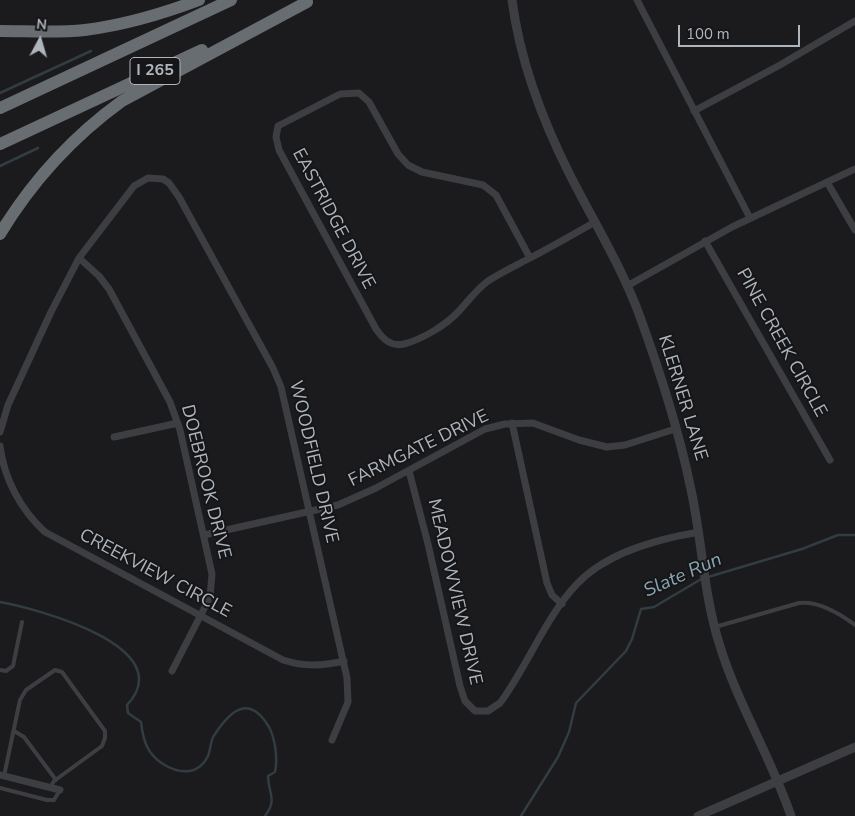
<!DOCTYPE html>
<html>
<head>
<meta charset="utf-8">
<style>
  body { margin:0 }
  #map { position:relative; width:855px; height:816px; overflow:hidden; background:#1b1b1d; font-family:"Nunito Sans",sans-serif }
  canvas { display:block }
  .north { position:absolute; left:15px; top:15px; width:50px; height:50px; -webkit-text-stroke:4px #161618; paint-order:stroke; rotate:6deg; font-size:14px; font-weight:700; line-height:20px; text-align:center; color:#aeb5bc }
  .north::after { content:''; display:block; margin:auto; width:18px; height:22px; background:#aeb5bc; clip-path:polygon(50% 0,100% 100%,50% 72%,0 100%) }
  .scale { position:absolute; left:678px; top:25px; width:122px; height:22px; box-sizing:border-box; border:2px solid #aeb5bc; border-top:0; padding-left:6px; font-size:15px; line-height:18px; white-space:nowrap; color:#aeb5bc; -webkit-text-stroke:4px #161618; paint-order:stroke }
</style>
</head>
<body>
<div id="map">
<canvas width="855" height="816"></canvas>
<div class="north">N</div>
<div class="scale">100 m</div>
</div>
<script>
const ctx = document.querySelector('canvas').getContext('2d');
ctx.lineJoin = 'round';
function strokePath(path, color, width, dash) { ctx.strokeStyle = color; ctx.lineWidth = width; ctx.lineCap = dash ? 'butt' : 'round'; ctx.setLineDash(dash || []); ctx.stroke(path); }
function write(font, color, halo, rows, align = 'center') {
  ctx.font = font + ' "Nunito Sans",sans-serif'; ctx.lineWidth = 4; ctx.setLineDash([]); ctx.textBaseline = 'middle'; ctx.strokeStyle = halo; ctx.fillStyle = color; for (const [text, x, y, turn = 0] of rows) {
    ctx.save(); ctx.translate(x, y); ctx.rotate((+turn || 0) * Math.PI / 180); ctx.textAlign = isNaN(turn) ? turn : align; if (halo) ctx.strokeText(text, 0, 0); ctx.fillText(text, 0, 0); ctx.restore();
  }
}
const stream = new Path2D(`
  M0 93 91 51
  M0 166 38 148
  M708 577 802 549 838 535H855
  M0 602C38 609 181 647 127 705L128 713 141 722C143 740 147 754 163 764 179 774 198 776 208 756 211 749 210 740 215 734 231 710 249 694 269 727 275 738 278 759 275 772L268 776C268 793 278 799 265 816
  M521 816 558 757 569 732 576 703 626 651 632 639 641 609 654 607 703 578`);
const service = new Path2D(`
  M715 627 799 603C819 601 839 613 855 625
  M0 670 6 671 13 666 22 622
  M14 731 24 737 56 780
  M4 776 20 700 26 690 55 670 62 672 105 731V738L102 746 54 781 50 788
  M0 788 47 800H54L60 790`);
const minor = new Path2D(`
  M637 0 750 218
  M694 111 780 65 855 21
  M827 182 855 230
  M705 241 830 460
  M79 258 99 276 109 289 170 402 180 430 212 574 210 597 172 671
  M530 258 496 195 483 185 422 172 408 165 398 154 369 102 359 93 340 94 278 126 276 137 279 150 376 329C383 339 391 347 404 344 423 339 446 325 459 311 469 300 476 290 488 281 502 272 517 265 532 257 553 246 574 234 595 222
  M627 286 732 227 855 169
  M512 423 547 583 552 595 562 604
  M0 432 8 405 51 312 79 258 134 186 148 178 163 179 169 183 179 197 273 368 281 387 347 678 348 702 332 740
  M114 437 178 423
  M0 446C4 479 21 510 45 532L283 660C305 667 322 666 344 661
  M409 471 428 544 460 686 465 701 475 711H488L500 703C527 667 546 616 577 584 607 552 658 539 699 532
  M204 535 338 505 376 488 485 429 505 424 533 423 579 440 607 447 625 445 675 429
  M0 775 60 790`);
const tertiary = new Path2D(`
  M512 0C520 62 543 122 571 177 594 222 621 266 639 314 659 369 678 427 690 485 702 537 703 592 719 643 737 703 771 757 791 816
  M698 816 855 747`);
const motorway = new Path2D(`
  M0 31C28 31 57 33 85 30 125 25 162 14 199 0
  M0 108 231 0
  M0 144 202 50
  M0 234C32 181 71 138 122 101L307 2`);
const shields = [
  [155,71,50]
];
const shieldNames = [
  ["I 265",155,71]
];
const streetNames = [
  ["EASTRIDGE DRIVE",333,219,62],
  ["PINE CREEK CIRCLE",781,343,61],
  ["KLERNER LANE",682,398,73],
  ["FARMGATE DRIVE",419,449,-26],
  ["WOODFIELD DRIVE",313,462,77],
  ["DOEBROOK DRIVE",205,482,76],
  ["CREEKVIEW CIRCLE",155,574,28],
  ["MEADOWVIEW DRIVE",454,592,77]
];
const waterNames = [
  ["Slate Run",683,576,-24]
];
strokePath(stream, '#313d41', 2.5);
strokePath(service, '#3c3e42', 4);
strokePath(minor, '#3c3e42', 7);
strokePath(tertiary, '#3c3e42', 9);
strokePath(motorway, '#686d72', 12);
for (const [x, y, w] of shields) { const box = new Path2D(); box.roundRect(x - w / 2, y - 13.5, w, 27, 4); ctx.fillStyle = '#161618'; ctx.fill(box); strokePath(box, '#aeb5bc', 1); }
write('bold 16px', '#aeb5bc', null, shieldNames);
write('18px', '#aeb5bc', '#161618', streetNames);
write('italic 19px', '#87a8b4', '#161618', waterNames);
</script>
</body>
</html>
